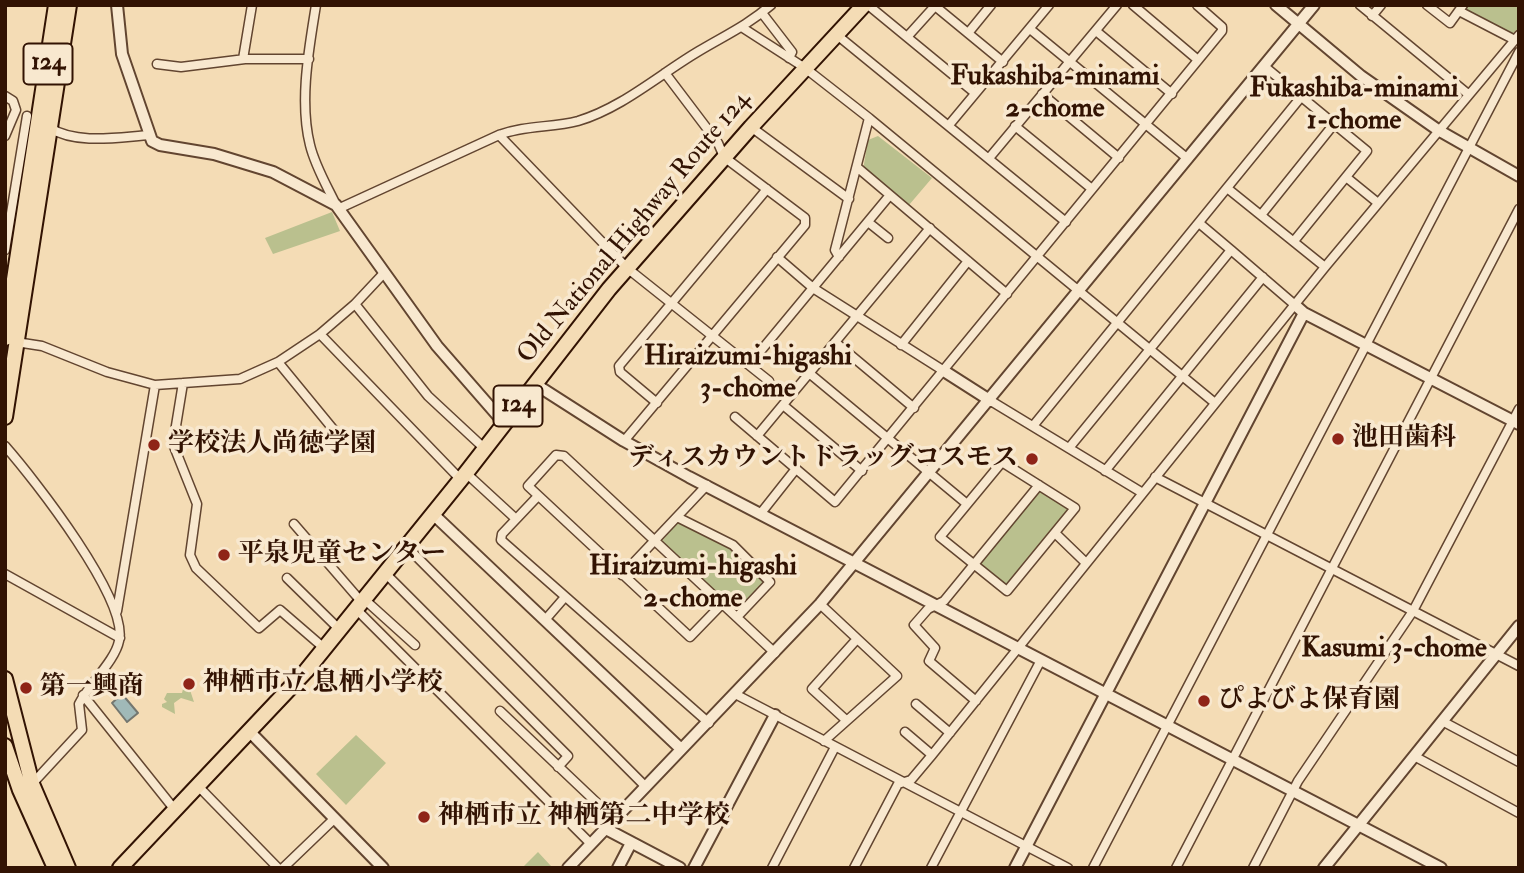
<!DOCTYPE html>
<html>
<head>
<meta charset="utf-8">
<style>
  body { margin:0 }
  #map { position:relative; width:1524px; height:873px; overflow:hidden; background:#f4dcb5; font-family:"IM FELL Double Pica",serif }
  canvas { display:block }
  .frame { position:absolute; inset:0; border:7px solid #321303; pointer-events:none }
</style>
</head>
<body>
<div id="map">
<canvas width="1524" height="873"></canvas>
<div class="frame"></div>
</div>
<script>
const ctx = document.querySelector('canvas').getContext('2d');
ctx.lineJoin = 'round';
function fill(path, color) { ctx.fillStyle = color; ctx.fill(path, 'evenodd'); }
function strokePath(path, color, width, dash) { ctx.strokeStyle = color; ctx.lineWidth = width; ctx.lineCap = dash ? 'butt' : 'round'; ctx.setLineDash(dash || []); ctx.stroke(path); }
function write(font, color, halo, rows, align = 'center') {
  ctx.font = font + ' "IM FELL Double Pica","Noto Serif JP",serif'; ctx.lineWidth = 7; ctx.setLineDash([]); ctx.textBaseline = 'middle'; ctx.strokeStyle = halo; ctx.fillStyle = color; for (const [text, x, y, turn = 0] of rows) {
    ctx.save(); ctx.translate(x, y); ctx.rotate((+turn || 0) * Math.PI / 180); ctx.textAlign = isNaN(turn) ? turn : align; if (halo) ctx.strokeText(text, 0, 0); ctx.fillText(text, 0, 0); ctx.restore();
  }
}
const green = new Path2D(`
  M1467 5H1519V28L1512 34 1465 11Z
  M878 136 932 178 909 205 863 170 868 140Z
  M332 212 340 231 273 254 265 238Z
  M1040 490 1070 509 1007 587 980 564Z
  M678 522 733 550 763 580 764 583 740 609 733 608 662 541Z
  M184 685 189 687 194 702 181 698 174 703 175 714 162 707V704L167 702 164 699 167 693H182Z
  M356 735 386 763 346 805 316 774Z
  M538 852 551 866 550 868H522Z`);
const water = new Path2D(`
  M122 694 138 713 127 722 112 703Z`);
const minor = new Path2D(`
  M316 5C309 49 299 101 310 145 315 166 327 186 336 205L340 208 499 135C525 125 552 128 578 121 622 108 660 74 699 51 724 36 748 25 771 5
  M868 5 975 93
  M1133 5 1198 60
  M1360 5 1468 94
  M1427 5 1450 23 1463 5
  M1459 11 1513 39
  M762 13 792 52 789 58
  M1372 16 1381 5
  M743 28 805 68 869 118 1215 403
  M1030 29 1188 159
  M1096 31 1172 94
  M969 32 991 5
  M837 35 1066 222
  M907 37 935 6 1003 62
  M243 59 252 5
  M157 64 181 67 245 59H309
  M1264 66 1367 151 1294 241
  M1042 94 1119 158
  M5 96 13 101 16 110 5 136
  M949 125 1049 5
  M1015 126 1092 189
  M751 127 849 199
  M50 128C77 145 119 137 150 135
  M499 135 627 268 769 381
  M990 157 1117 5
  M858 168 1007 294
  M1346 177 1378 203
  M1227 188 1325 267
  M1261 215 1334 124
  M868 222 888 238
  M1199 223 1231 250
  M5 250 27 116
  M777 257 813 288 944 371
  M839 257 835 250 869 118
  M355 304 428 396 485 449
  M320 334 461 480
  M16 342 42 346 107 372 155 385 240 379 278 362 320 334 355 304 384 273
  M835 342 914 408
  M901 345 968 261
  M278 362 333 429
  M749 365 890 195
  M809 373 967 504
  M183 383 173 444 197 504 190 555 196 568 259 628 280 610 324 648
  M991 401 1141 492
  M657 403 620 372 619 366 767 189
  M783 405 862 471
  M735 417 835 502 1222 31V27L1197 5
  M1033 426 1301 97
  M757 436 930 228
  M624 441 805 225V218L724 157 718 143 665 73
  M5 446C34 479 129 600 119 641 115 661 89 684 79 704L82 730 32 784
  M1069 448 1231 250 1295 305
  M1002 462 1075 508 1007 591 940 537Z
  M1105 471 1263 277
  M466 473 516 519
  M1155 477 1519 666
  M538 496 502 534 501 540 709 723
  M761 513 795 470
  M677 517 733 545 770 582 737 617
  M294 524 359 599H364L415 645
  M1055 533 1085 562
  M407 547 646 787
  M385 573 568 756 558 767
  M5 574 120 638
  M622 575 707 485
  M287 578 339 629
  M722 604 690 637 528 486 556 455 564 456 775 653
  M820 604 897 676 824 741
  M356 609 591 844
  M117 611 155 385
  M545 620 565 597
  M83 695 175 810
  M737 695 1068 868
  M976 701 929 661 935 648 914 625 928 609 944 601 1039 485
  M916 704 950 733
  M500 711 615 820
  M846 720 812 689 857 639
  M1442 721 1519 762
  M905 732 932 755
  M1414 756 1519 813
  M198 786 278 868
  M283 868 334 819
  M772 868 835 747
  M854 868 898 784 911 780 932 755 1325 267 1519 35
  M931 868 1041 660
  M1093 868 1519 52
  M1176 868 1519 209
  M1253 868 1298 781 1413 611 1519 409`);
const tertiary = new Path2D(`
  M117 5 122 54 152 141 160 145 214 154 273 172 336 205 437 346 505 424
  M1276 5 1361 76 1438 130 1519 176
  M1295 305 1304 313 1519 424
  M944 371 991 401
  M535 384 624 441 689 477 1441 868
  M433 514 681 749
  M250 732 383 868
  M606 829 680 868
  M568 868 820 604 1314 5
  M618 868 631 843
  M694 868 775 715
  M1015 868 1304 313
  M1324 868 1519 626`);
const trunk = new Path2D(`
  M5 338 56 5
  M5 417 69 5
  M5 679 32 784 68 868
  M5 746 20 790 55 868
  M120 868 306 671 466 473 609 289 751 127 864 5`);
const markers = [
  [1338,439,7,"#8f2418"],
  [154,445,7,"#8f2418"],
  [1032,459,7,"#8f2418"],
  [224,555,7,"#8f2418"],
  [189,684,7,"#8f2418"],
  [26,688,7,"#8f2418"],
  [1204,701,7,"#8f2418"],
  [424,817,7,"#8f2418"]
];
const shields = [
  [48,64,49],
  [518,406,49]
];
const shieldNames = [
  ["124",48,64],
  ["124",518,406]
];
const streetNames = [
  ["Old National Highway Route 124",635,228,-50]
];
const poiNames = [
  ["池田歯科",1352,439],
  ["学校法人尚徳学園",168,445],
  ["ディスカウントドラッグコスモス",1018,459,"right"],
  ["平泉児童センター",238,555],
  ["神栖市立 息栖小学校",203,684],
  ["第一興商",40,688],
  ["ぴよびよ保育園",1218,701],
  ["神栖市立 神栖第二中学校",438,817]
];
const neighbourhoodNames = [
  ["Fukashiba-minami",1055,78],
  ["2-chome",1055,110],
  ["Fukashiba-minami",1354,90],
  ["1-chome",1354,122],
  ["Hiraizumi-higashi",748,358],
  ["3-chome",748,390],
  ["Hiraizumi-higashi",693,568],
  ["2-chome",693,600],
  ["Kasumi 3-chome",1394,650]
];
fill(green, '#bac08e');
fill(water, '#a0b9b8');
strokePath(water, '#747770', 2);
strokePath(minor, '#624530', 11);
strokePath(tertiary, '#624530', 14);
strokePath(trunk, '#321303', 18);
strokePath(minor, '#f8e8cf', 8);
strokePath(tertiary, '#f8e8cf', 10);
strokePath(trunk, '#f4dcb5', 14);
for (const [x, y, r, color] of markers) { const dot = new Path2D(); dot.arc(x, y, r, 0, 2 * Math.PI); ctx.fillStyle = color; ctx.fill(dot); strokePath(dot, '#f8e8cf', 2.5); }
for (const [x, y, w] of shields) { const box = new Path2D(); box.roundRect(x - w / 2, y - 20.5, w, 41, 5); ctx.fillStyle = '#f8e8cf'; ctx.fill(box); strokePath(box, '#321303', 2); }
write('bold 24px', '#321303', null, shieldNames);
write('26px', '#321303', '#f8e8cf', streetNames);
write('bold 26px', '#321303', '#f8e8cf', poiNames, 'left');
write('bold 28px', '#321303', '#f8e8cf', neighbourhoodNames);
</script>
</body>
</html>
